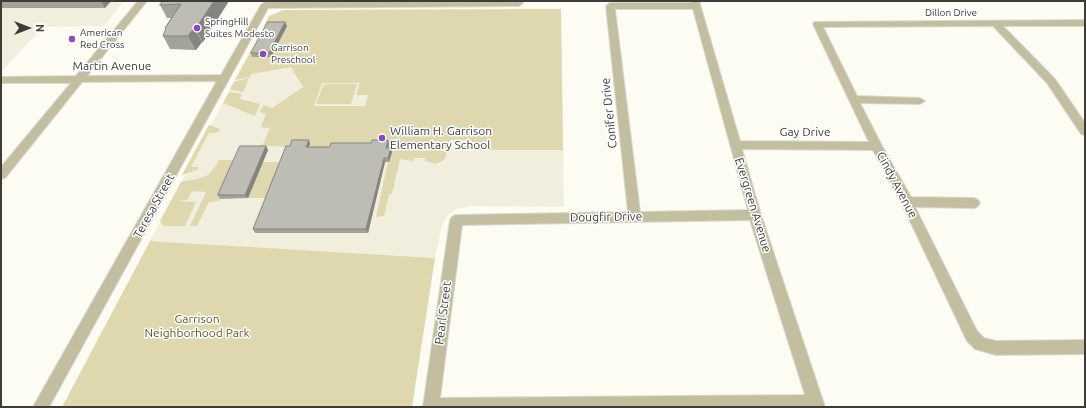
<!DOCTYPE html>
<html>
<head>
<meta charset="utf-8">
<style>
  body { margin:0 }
  #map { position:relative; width:1086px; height:408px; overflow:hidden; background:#fdfcf3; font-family:Ubuntu,sans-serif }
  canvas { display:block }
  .frame { position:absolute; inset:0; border:2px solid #3d3c39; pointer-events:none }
  .north { position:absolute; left:8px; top:8px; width:40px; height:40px; -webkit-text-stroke:3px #fff; paint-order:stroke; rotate:90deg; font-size:11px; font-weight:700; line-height:16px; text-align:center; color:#3d3c39 }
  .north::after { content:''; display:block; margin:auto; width:14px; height:18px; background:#3d3c39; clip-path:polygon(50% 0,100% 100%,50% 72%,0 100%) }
</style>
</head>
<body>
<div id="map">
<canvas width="1086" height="408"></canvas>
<div class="frame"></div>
<div class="north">N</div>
</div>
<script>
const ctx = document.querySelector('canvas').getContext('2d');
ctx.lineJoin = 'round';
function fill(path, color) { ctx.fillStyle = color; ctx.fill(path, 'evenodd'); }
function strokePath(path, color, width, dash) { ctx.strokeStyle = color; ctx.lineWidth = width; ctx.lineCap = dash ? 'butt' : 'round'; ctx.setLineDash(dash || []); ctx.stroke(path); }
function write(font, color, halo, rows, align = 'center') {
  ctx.font = font + ' Ubuntu,sans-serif'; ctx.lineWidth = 3; ctx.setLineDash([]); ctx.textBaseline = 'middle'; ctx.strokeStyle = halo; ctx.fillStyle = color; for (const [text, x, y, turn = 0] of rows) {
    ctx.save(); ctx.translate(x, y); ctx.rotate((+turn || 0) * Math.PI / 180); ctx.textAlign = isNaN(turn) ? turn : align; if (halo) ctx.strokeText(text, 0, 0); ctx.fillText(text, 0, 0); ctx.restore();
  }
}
const built = new Path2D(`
  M1 1H124L104 26 43 27 1 72Z
  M561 9 564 207 472 206 456 209 448 215 442 225 435 258 150 241 185 175H182L209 125H211L269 16 284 10Z`);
const green = new Path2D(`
  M561 9 563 150H471L472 140H450L445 159 436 164 425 161V158H414L413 161 400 159 392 194H389L384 216 376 217 388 162H389C344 153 305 146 259 146L263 144 270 128 261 127 266 114 260 112 263 105 272 108 303 87 291 67 251 74 250 77 235 80 251 51H256L286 26H264L269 16 284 10ZM322 83H360L356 95H368L365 106H314Z
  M249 78 243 92 230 89 234 82Z
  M326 84H357L351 104H316L323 86Z
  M229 92 242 94 240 99 260 104 255 116 223 103Z
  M209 125 220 129C218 134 213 133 209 133L191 167H198L199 169 182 175Z
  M219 160H237L219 201 209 202 197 226H190L206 192 192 191 187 200 176 201 196 202 185 226H164L160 221 181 182C201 178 209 180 219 160Z
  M263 162H283L269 198H248Z
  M150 241 435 258 412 407H62Z`);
const minor = new Path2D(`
  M138 1H147L87 76 221 75 261 5 265 2 523 1V3L519 6 268 8 49 407H33L217 81 82 82 5 178 1 179V167L71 83H1V77L76 76Z
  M691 1H699L740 141 869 142 813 24 814 22 1085 20V26H1003L1055 79 1085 123V135L1081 134 1047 83 993 26 823 27 857 96 920 98 925 101 920 104 860 103 882 146 911 197 974 198 978 200 980 203 978 206 974 208 915 207 977 331 984 338 996 341 1085 340V354L996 355 975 349 967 341 901 202 873 150 742 149 761 215 825 407H423L450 220 452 217 456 215 628 212 606 6 610 3H691ZM615 9H693L748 210 640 212ZM750 220 805 395 440 398 462 225Z`);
const wall = new Path2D(`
  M1 1H111L105 8H1Z
  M229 1 203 42H202L196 50 170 49 163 36 166 30 165 28 171 18H167L160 5Z
  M285 22 287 26 271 57H252L251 53Z
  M310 143 309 147H330L389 144 388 148H391L392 152 389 162H385L368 233H255L253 229 290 146Z
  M266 146 268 150 248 198 220 199 218 195Z`);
const shadedWall = new Path2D(`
  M101 1H111L105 8Z
  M214 1H229L203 42 196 28Z
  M285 22 287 26 271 57 269 53Z
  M194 28 202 42 196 50 188 36Z
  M309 140 310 143 308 151 306 147Z
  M388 140 389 144 387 152 386 148Z
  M266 146 268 150 248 198 245 195Z
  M391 148 392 152 389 162 388 158Z
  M384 158 385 162 368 233 366 229Z`);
const building = new Path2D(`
  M163 1H214L196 28H194L188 36H163L166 28H165L181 4 160 5Z
  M268 22H285L269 53H251Z
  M292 140H309L306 147H330L331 143H371L372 140H388L386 148H391L388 158H384L366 229H253L286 146H290Z
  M240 146H266L245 195H218Z`);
const markers = [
  [197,28,4,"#8c4abe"],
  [72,39,4,"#8c4abe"],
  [263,54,4,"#8c4abe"],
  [382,138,4,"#8c4abe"]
];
const farStreetnames = [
  ["Dillon Drive",951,13]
];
const farPoinames = [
  ["SpringHill",205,22],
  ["Suites Modesto",205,34],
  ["American",80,33],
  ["Red Cross",80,45],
  ["Garrison",271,48],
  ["Preschool",271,60]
];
const streetNames = [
  ["Martin Avenue",112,66],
  ["Conifer Drive",609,113,-96],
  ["Gay Drive",805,132],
  ["Cindy Avenue",897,185,62],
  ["Evergreen Avenue",753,205,73],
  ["Teresa Street",154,206,-61],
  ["Dougfir Drive",606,217,-1],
  ["Pearl Street",443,313,-83]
];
const poiNames = [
  ["William H. Garrison",390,131],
  ["Elementary School",390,145]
];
const parkNames = [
  ["Garrison",197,319],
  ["Neighborhood Park",197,333]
];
fill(built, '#f1eede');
fill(green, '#dfd7ae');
strokePath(minor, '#dad9d2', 2);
fill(minor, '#c4bea0');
fill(wall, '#a3a39c');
fill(shadedWall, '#85847f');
fill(building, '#bebdb5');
strokePath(building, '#85847f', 1);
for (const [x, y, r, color] of markers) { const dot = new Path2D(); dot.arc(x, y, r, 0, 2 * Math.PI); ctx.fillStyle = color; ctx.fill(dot); strokePath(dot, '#fff', 1.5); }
write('10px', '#3d3c39', '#fff', farStreetnames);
write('10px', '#3d3c39', '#fff', farPoinames, 'left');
write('12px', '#3d3c39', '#fff', streetNames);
write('12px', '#3d3c39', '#fff', poiNames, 'left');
write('12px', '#615723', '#fff', parkNames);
</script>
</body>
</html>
